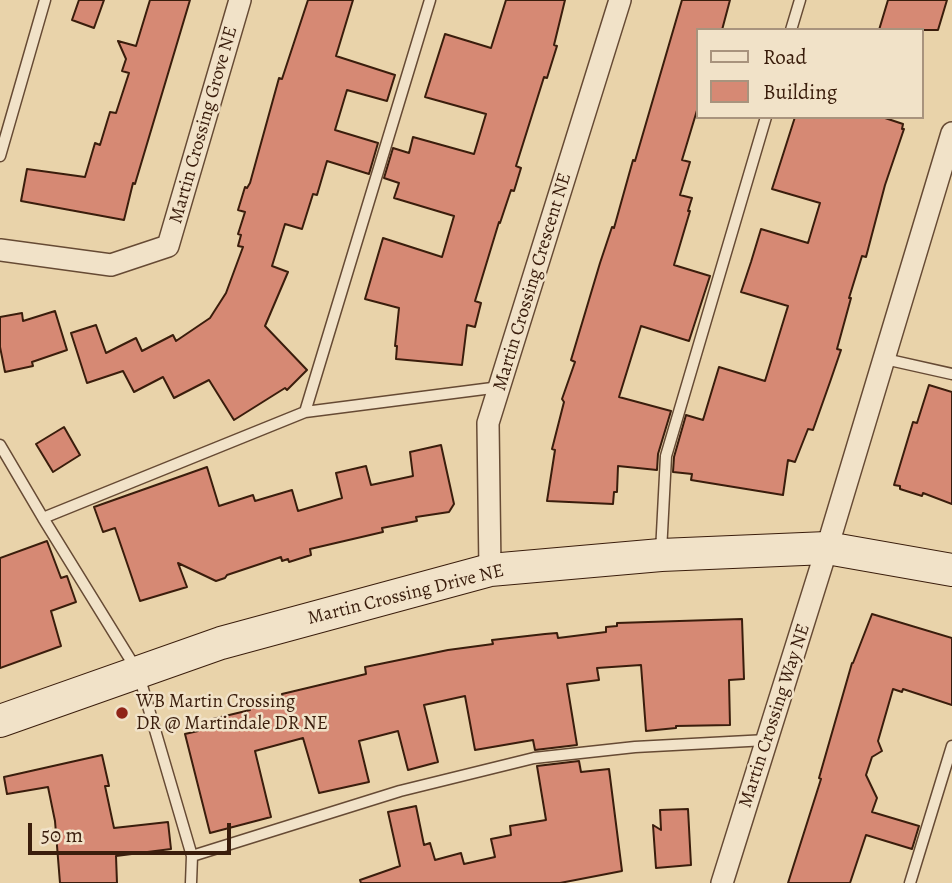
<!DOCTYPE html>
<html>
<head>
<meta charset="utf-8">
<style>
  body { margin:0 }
  #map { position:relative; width:952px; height:883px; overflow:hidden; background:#e9d3aa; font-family:Alegreya,serif }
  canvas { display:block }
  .legend { position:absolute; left:696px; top:28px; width:228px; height:91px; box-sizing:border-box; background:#f1e2c8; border:2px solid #a8937d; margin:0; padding:9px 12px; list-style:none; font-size:21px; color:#3a1d0c }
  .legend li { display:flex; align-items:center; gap:14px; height:35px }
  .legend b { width:35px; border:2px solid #a8937d }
  .scale { position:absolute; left:28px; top:823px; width:203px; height:32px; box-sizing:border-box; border:4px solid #3a1d0c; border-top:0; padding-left:9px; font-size:21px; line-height:24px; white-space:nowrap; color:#3a1d0c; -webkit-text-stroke:5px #f1e2c8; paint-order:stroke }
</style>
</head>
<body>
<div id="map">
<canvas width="952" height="883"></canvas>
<ul class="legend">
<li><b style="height:9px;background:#f1e2c8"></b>Road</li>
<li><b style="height:19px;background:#d68974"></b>Building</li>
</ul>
<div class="scale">50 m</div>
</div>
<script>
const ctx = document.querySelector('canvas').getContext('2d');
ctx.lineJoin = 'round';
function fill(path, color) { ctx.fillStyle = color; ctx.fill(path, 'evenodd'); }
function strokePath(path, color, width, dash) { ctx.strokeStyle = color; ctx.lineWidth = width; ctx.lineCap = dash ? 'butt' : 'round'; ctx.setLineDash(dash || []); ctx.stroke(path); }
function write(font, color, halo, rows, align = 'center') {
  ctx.font = font + ' Alegreya,serif'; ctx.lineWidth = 5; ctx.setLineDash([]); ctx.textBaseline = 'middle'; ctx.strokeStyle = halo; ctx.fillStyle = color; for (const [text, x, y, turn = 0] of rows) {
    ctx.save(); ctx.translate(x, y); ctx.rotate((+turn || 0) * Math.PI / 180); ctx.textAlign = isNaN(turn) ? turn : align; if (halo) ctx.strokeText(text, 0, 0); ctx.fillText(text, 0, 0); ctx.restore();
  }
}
const building = new Path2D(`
  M79 0H104L94 28 72 20Z
  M150 0H190L135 184 133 183 124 220 21 201 27 169 85 177 95 143 100 145 110 112 116 113 129 73 122 71 126 59 118 41 136 46Z
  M308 0H353L336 56 395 75 387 101 347 90 335 130 378 143 369 174 327 161 317 195 313 194 302 229 285 224 272 266 288 272 265 326 307 370 287 390 285 388 234 420 209 380 174 398 163 377 134 392 123 371 87 383 71 333 96 325 106 353 136 338 142 351 173 335 176 341 210 318 226 293 243 247 238 246 241 235 238 234 245 212 238 210 245 187 247 188 250 183 279 78 282 79Z
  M506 0H565L554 45 557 46 547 78 544 77 516 166 521 168 514 191 511 190 500 223 499 222 475 301 481 303 475 327 467 325 462 365 396 359 397 346H395L399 308 365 299 383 238 442 257 454 216 394 198 399 183 384 178 393 148 409 153 413 137 474 154 486 114 425 97 445 34 491 48Z
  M682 0H730L722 30H698V107L682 160 690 162 680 195 692 198 688 211H690L674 265 710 276 689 341 641 326 619 397 671 411 658 454 657 470 618 466 617 492H614L613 504 547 501 555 450 552 449 564 402 562 399 575 362 571 360 600 263 612 227 614 228 633 160 635 161Z
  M888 0H947L938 30H879Z
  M795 117H882L903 124 902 129H904L885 185 866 257 862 256 849 298H851L837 349 841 350 830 382 813 430 808 429 795 462 788 460 783 495 691 480 692 474 673 472 674 457 686 415 703 420 719 367 765 381 788 306 741 292 751 262 761 229 808 243 820 203 772 189Z
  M55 311 67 350 32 362 33 366 5 372 0 347V317L22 313 23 321Z
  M929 385 952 392V504L923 493 922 496 900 489V486L894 485 913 422 917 423Z
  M64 427 80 455 53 472 36 444Z
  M441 445 454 504 449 512 416 517 417 521 382 528 383 532 310 549 311 555 289 562 288 559 282 561 281 557 227 575 225 578 216 581 178 563 187 587 140 601 115 528 103 532 94 507 207 467 219 506 253 495 255 501 292 490 298 511 342 498 336 473 366 466 371 485 413 476 410 452Z
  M47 541 61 578 67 576 76 602 51 611 61 646 0 668V558Z
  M872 614 952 638V705L903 689 902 692 893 689 878 741 882 751 872 757 866 775 877 798 872 812 919 826 912 849 866 835 850 883H788L821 779 819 778 852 663H853Z
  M742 619 744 679 729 680 730 725 676 726V728L646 731 641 665 597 668 599 680 567 684 577 745 535 750 533 740 475 750 465 696 424 705 438 762 408 770 398 731 359 741 369 782 319 793 303 738 255 751 271 817 210 833 185 734 198 731 196 723 250 710 249 706 283 698 282 694 366 674 365 667 448 650 493 644 492 640 545 634 557 633 558 638 606 632V627L617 626V623Z
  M102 755 109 786H105L114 828 168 822 171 849 116 856 117 883H60L55 821 48 787 7 794 4 777Z
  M579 761 581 772 609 769 622 871 560 883H361L360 880 400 866 388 812 416 806 424 845 430 843 435 860 461 853 464 864 495 857 491 839 511 835 510 826 546 820 537 766Z
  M688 809 691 865 656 868 653 825 661 830 660 810Z`);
const lane = new Path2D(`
  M791 30 800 0
  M0 156 45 0
  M885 359 952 374
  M305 412 430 0
  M0 445 43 518
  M661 552 666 456 766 117
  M192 856 400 791 534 758 635 747 767 740
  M191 883 192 856 138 672 43 518 305 412 500 387
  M910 883 952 746`);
const street = new Path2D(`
  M0 250 111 265 168 246 240 0
  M490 570 488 423 620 0
  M722 883 827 548 952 133`);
const secondary = new Path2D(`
  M0 721 221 643 490 570 661 555 827 548 952 570`);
const markers = [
  [122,713,7,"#8f2418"]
];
const streetNames = [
  ["Martin Crossing Grove NE",204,125,-74],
  ["Martin Crossing Crescent NE",533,282,-73],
  ["Martin Crossing Drive NE",406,595,-14],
  ["Martin Crossing Way NE",775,716,-72]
];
const poiNames = [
  ["WB Martin Crossing",136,702],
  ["DR @ Martindale DR NE",136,724]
];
fill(building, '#d68974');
strokePath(building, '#3a1d0c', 2);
strokePath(lane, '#664a34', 13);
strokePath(street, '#664a34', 24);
strokePath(secondary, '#3a1d0c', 34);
strokePath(lane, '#f1e2c8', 10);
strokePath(street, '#f1e2c8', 21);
strokePath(secondary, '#f1e2c8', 32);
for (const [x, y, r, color] of markers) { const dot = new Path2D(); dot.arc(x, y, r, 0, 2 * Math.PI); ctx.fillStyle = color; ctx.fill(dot); strokePath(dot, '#f1e2c8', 2.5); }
write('19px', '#3a1d0c', '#f1e2c8', streetNames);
write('19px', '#3a1d0c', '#f1e2c8', poiNames, 'left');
</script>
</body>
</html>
